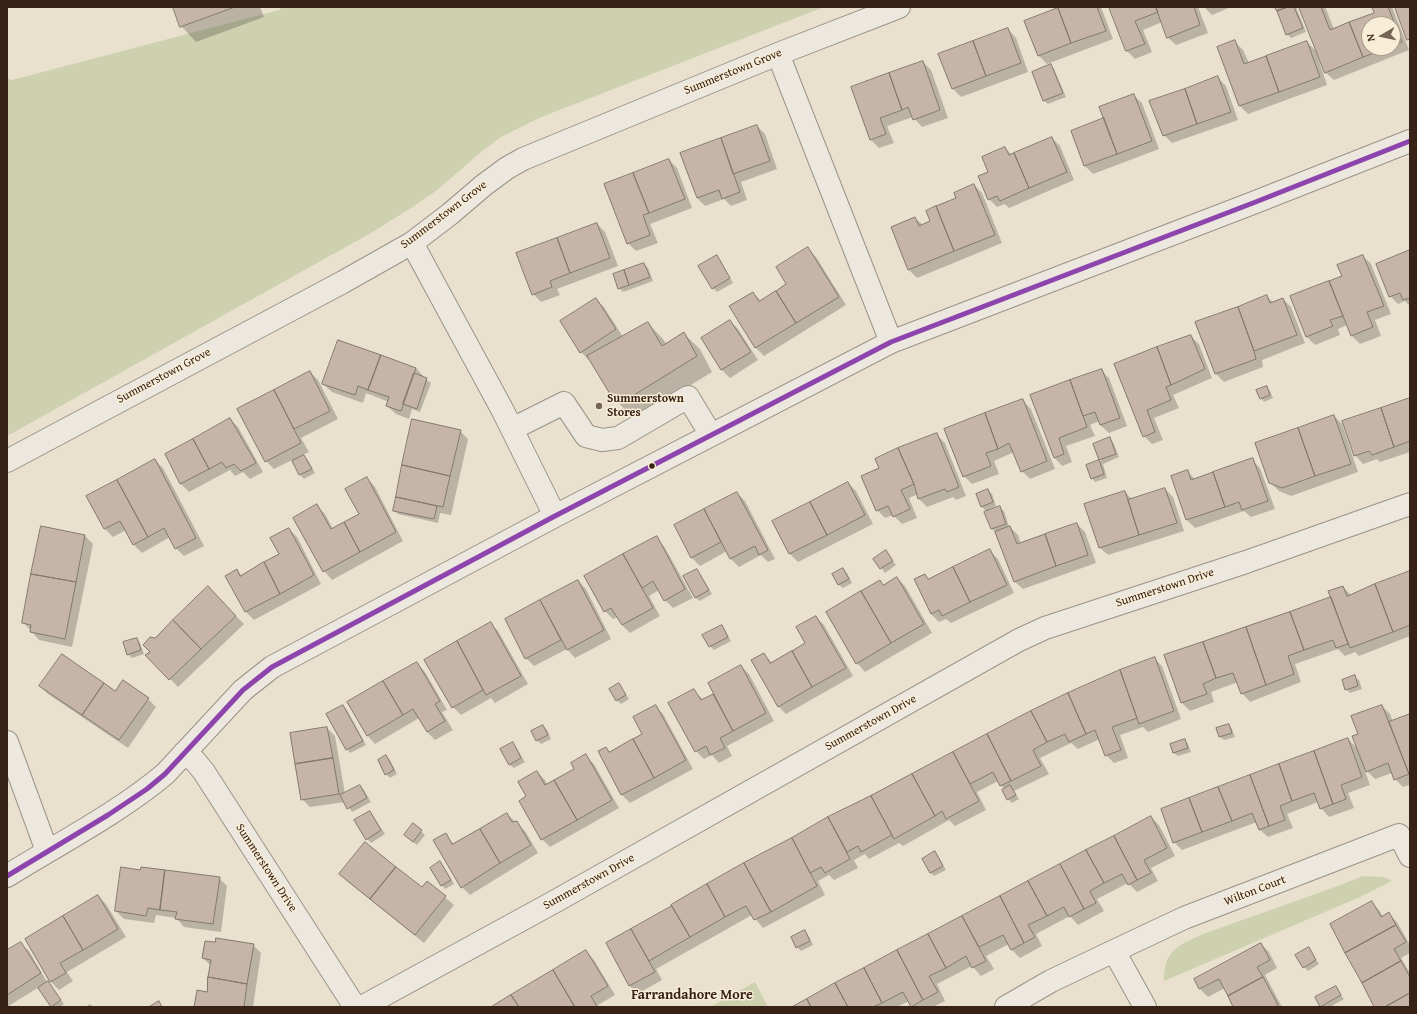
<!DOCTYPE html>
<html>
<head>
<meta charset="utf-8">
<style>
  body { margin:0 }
  #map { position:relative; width:1417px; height:1014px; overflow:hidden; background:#e9e0ce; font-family:"Gentium Book Plus",serif }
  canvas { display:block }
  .frame { position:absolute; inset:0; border:8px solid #382215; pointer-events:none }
  .north { position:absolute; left:1361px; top:16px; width:40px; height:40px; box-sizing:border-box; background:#f8edd7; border:1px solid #ab9c89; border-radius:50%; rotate:261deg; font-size:11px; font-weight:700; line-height:16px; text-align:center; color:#382215 }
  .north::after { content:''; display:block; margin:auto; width:14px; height:18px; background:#766456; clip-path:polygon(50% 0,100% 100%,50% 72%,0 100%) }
</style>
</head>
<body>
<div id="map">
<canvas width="1417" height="1014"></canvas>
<div class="frame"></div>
<div class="north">N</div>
</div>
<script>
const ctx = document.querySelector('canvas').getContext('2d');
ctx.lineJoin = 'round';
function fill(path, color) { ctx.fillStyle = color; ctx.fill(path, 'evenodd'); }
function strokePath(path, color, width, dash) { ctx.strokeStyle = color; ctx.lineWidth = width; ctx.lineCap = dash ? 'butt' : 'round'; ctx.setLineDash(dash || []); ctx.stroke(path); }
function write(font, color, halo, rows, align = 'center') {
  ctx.font = font + ' "Gentium Book Plus",serif'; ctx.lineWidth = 3; ctx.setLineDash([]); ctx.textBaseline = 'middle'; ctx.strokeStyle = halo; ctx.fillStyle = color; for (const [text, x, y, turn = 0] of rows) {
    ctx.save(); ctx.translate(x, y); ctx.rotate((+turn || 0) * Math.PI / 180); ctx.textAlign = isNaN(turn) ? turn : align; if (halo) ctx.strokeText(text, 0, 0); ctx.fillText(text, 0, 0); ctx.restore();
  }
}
const green = new Path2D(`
  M283 7H824L539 118 501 137 481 152 436 191 411 208 371 233 7 436V78L12 80 279 10Z
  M1363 876 1384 877 1392 881 1360 897 1164 981C1164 950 1177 946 1203 934L1338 886Z
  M755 982 768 1007H710Z`);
const shadow = new Path2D(`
  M174 7H260L264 17 196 42 181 26Z
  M1065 7H1101L1113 39 1047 64 1039 56Z
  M1110 7H1198L1208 33 1176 45 1167 37 1162 22 1143 30 1152 52 1135 59 1127 51Z
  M1204 7H1231L1212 15Z
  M1276 7H1296L1306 32 1291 38 1287 34Z
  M1303 7H1324L1326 9 1334 29 1375 13 1373 7H1392L1409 50 1334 80 1325 72 1318 54 1317 55 1327 85 1248 114 1240 106 1218 48 1235 42 1243 50 1249 63 1307 42 1318 53ZM1369 24H1393V48H1369Z
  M1008 29 1016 38 1028 72 961 97 953 89Z
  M923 62 931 70 948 118 922 127 913 117 887 126 894 143 879 148 871 140 852 88Z
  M1050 65 1054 69 1066 97 1048 104 1044 101 1033 73Z
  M1218 78 1226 86 1238 120 1172 143 1164 135Z
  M1133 95 1142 103 1159 149 1093 174 1085 166 1105 119Z
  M757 126 765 134 777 169 741 182 747 200 731 206 724 199 705 206 697 198 682 153Z
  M1052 138 1060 146 1074 180 1009 208 1005 204 997 207 989 199 990 172 1005 148 1012 155Z
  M669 160 677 168 692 208 650 224 658 243 636 251 628 243Z
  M974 185 982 193 1002 243 917 278 909 270 892 227 915 218 923 225 931 222Z
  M597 224 605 232 618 266 557 289 560 295 541 302 533 294Z
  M808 249 816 257 846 305 764 356 756 348 731 307 753 293 761 301 788 284Z
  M1410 251V306L1405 301 1398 304 1390 296Z
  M1363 256 1371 264 1391 314 1375 320 1381 336 1360 344 1352 336 1347 325 1338 329 1340 335 1315 345 1307 337 1343 277Z
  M716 257 720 260 733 283 717 292 713 288Z
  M644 264 648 268 653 281 623 292 619 288Z
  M1267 297 1274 303 1283 299 1291 307 1305 343 1262 360 1263 367 1224 382 1216 374 1197 323Z
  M596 299 604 307 623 337 648 323 663 339 667 345 684 334 700 349 712 372 642 415 629 414 614 398 590 359 589 360 581 352Z
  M730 321 738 329 758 360 730 378 722 370 702 339Z
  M1190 336 1199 344 1212 378 1173 395 1179 408 1154 418 1163 440 1152 444 1144 436 1116 365Z
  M416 368 424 377 423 378 431 383 420 412 412 409 409 419 396 414 387 406 389 402 366 393 363 403 332 392 323 384Z
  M1101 370 1109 378 1127 426 1109 433 1100 425 1099 421 1090 425 1095 436 1066 446 1072 462 1062 466 1054 457 1031 396Z
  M310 372 318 380 338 419 301 438 309 452 303 455 308 460 315 473 304 479 300 475 292 460 274 469 266 461 239 409Z
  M1266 387 1270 391 1273 398 1264 402 1261 398Z
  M1410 399V452L1380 462 1377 459 1363 464 1355 455Z
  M1023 401 1031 409 1055 469 1030 479 1022 471 1014 452 994 461 999 474 972 484 964 476Z
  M1334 416 1342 424 1358 472 1291 496 1279 491 1270 482Z
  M230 419 238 427 263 472 250 479 243 472 235 476 230 470 189 492 181 484 166 454Z
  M460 431 468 439 451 515 440 513 438 523 398 514 394 510 397 497Z
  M937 435 945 443 966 496 956 500 953 497 927 507 919 499 918 494 909 498 917 518 902 524 893 515 885 518 877 510Z
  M1110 439 1113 442 1119 457 1103 464 1107 478 1095 482 1092 478 1087 466 1101 461 1094 445Z
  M155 460 163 468 204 546 184 556 176 548 170 537 142 553 134 545 126 530 113 537 105 529 88 497Z
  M1252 460 1260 468 1275 509 1251 517 1244 511 1195 528 1187 520 1172 477 1187 471 1196 480Z
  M367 478 375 487 403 541 332 580 324 571 317 506 325 514 333 529 360 514Z
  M848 483 856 491 873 524 798 562 790 554 774 522Z
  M1165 489 1173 497 1184 531 1108 555 1099 547 1125 492 1133 500Z
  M988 490 992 494 996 506 986 511 982 507 977 495Z
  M737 493 745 501 775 559 768 562 761 555 739 567 731 559 727 551 700 566 692 558 675 526Z
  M1000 508 1004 511 1009 527H1010L1018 535 1021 544 1077 524 1085 532 1096 563 1023 589 1014 581 995 532 991 528Z
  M289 529 297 537 321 584 254 620 246 612 226 576 237 570 242 576 280 555Z
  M85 536 93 544 72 647 39 640 23 622Z
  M656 538 664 546 693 598 673 608 665 600 659 590 649 596 660 616 630 633 622 625 618 617 613 619 605 611 585 576Z
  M990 551 998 559 1014 593 951 623 946 619 939 622 931 614 915 579 924 575 929 580Z
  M886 552 896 565 885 573 875 559Z
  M843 569 847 573 852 583 843 588 839 585 834 575Z
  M697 570 700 574 712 594 700 601 696 598 685 576Z
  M1410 573V636L1359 656 1355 652 1345 656 1338 649 1295 664 1301 682 1250 702 1242 693 1238 682 1211 692 1214 702 1190 711 1182 703 1165 655 1332 597 1343 587 1351 595Z
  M897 578 905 586 932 633 865 672 857 663 883 586Z
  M578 581 586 589 611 639 575 658 567 649 534 666 526 658 506 620Z
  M208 588 244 624 178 687 147 655 151 652 155 640Z
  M816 617 824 625 853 676 786 714 778 706 764 654 772 663 806 643Z
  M490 623 498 631 528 684 495 703 491 698 461 715 453 707 426 660Z
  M722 626 725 630 731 641 714 650 710 646Z
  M137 639 140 643 144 654 132 658 128 654Z
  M1154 658 1162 666 1181 719 1148 732 1143 727 1120 735 1128 758 1114 763 1106 755 1100 739 1078 749 1071 743 1040 758 1049 774 1014 791 1019 799 1012 803 1008 799 1005 790 998 781 977 792 986 810 955 826 949 820 903 846 899 843 869 859 865 854 854 860 858 868 834 880 829 875 818 881 825 895 763 928 752 915 656 969 662 980 637 994 629 985 607 944 828 818 1031 712Z
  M417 663 425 672 447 710 442 712 453 730 435 740 427 732 419 718 375 744 367 735Z
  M741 666 749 674 774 721 727 746 732 756 719 763 712 755 704 759 696 751 694 690 703 700 714 694Z
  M1355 677 1359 680 1362 689 1350 693 1346 689Z
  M619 684 629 699 621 704 617 700Z
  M40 686 115 693 148 699 156 707 128 748 48 694Z
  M343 706 347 710 366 745 350 753 347 749Z
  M655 706 663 714 693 769 630 803 622 795 599 752 606 748 610 752 644 734Z
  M1382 706 1390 714 1393 722 1410 715V785L1403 787 1395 779 1392 773 1375 779 1364 768 1370 785 1348 793 1354 808 1329 817 1321 808 1318 802 1287 814 1293 828 1268 837 1259 829 1257 822 1182 850 1174 842 1348 739 1359 750V735Z
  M1229 725 1232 729 1235 737 1224 740 1220 737Z
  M543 726 547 730 551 739 541 744 537 740Z
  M327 728 335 736 345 794 360 786 364 790 371 802 352 812 345 802 310 807 302 799Z
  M1184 740 1188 744 1191 752 1178 756 1174 753Z
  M512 743 516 747 525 762 514 768 510 765 501 749Z
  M386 756 390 760 397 774 390 778 386 774Z
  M585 756 594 764 619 808 550 847 542 839 528 797 537 772 545 780 548 785 576 769Z
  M369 812 373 816 385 834 371 843 367 839Z
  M507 814 525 831 538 853 470 895 462 887 445 834 454 844Z
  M1151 817 1159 825 1175 856 1151 868 1158 881 1137 892 1128 883 1097 899 1104 911 1078 925 1070 916 1036 934 1042 946 1020 958 1012 950 1009 944 986 956 994 969 981 976 972 966 937 984 945 1001 933 1007H913L909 1001 897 1007H794Z
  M413 824 425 835 417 845 409 839Z
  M934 853 938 856 946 870 934 876 930 872Z
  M440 863 444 867 454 884 445 889 442 885Z
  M340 874 422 888 427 882 454 905 424 943 348 882Z
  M219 878 227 886 221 932 184 927 176 918 156 915 154 923 124 919 116 911Z
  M98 896 106 904 126 937 67 972 73 981 59 990 51 982 26 939Z
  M1372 903 1380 911 1383 917 1389 914 1397 922 1410 945V953L1401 958 1410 973V1007H1376Z
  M804 932 808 935 813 945 801 951 797 947Z
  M20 943 29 951 47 982 64 1004 60 1007H52L39 987 7 1007V952Z
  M1261 944 1269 952 1277 968 1265 975 1282 1007H1235L1225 988 1208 997 1200 989 1195 980Z
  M253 945 261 953 253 1007H196L207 993 211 966 203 958Z
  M1308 948 1319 964 1308 971 1304 967Z
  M586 951 594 960 615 995 598 1005 599 1007H492Z
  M1335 987 1344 999 1330 1007H1322L1321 1006Z
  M90 1004 93 1007H85Z`);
const building = new Path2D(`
  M173 7H235L180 27Z
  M1061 7H1097L1106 31 1071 43 1058 8Z
  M1109 7H1156L1158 12 1135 21 1145 44 1126 51Z
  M1156 7H1194L1200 25 1167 38Z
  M1275 7H1288L1277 11Z
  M1288 7H1294L1303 28 1286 35 1277 11Z
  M1299 7H1321L1330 30 1349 22 1363 57 1325 73Z
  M1372 7H1388L1402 42 1393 46V24H1369V48H1387L1363 57 1349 22 1374 13Z
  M1395 7H1410V39L1407 40Z
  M1058 8 1071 43 1038 56 1024 21Z
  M1008 28 1021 63 986 76 973 41Z
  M1235 40 1244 64 1266 56 1279 92 1239 106 1217 47Z
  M973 41 986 76 952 89 938 54Z
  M1307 41 1320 77 1279 92 1266 56Z
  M923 61 940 110 913 120 908 107 902 110 889 73Z
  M1051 64 1063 93 1043 101 1032 72Z
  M889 73 902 110 880 118 886 134 870 140 851 87Z
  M1218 76 1231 112 1197 124 1185 89Z
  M1185 89 1197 124 1163 136 1149 101Z
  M1134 94 1152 141 1117 154 1099 107Z
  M1104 118 1117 154 1084 166 1071 131Z
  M757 125 770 161 733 174 721 138Z
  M1052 137 1067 172 1029 188 1014 153Z
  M721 138 740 192 722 199 719 190 697 198 680 153Z
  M1005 147 1009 155 1014 153 1029 188 1000 201 997 196 988 200 978 176 988 172 982 157Z
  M669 159 685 199 649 213 633 173Z
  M633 173 649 213 643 215 650 235 627 244 604 184Z
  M974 184 995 235 954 251 936 206 956 198 954 193Z
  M936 206 954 251 908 270 891 227 915 217 919 226 930 221 926 211Z
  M597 223 610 258 570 273 557 238Z
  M557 238 570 273 550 281 552 287 532 295 516 253Z
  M808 247 839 297 796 323 776 291 786 284 776 267Z
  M1410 250V298L1403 300 1400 293 1389 297 1376 264Z
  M717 255 730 278 712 289 698 266Z
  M1363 255 1384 306 1367 312 1373 327 1351 336 1329 281 1342 276 1337 265Z
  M644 263 650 277 629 285 624 270Z
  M624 270 629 285 618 289 613 274Z
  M1329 281 1343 316 1330 320 1333 326 1306 337 1290 296Z
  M776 291 796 323 755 348 729 306 753 292 759 301Z
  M1267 295 1270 303 1283 298 1297 335 1254 351 1238 307Z
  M596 298 616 329 580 353 560 321Z
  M1238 307 1254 351 1256 359 1215 374 1195 322Z
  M730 320 751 352 721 370 701 338Z
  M648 322 662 346 684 332 697 356 626 400 613 399 587 356Z
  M1191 335 1205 369 1171 385 1157 347Z
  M338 340 381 355 368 390 358 386 355 395 322 384Z
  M1157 347 1171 385 1166 387 1171 400 1147 410 1155 432 1143 437 1114 364Z
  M381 355 416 368 401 411 386 406 389 397 368 390Z
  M1102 369 1120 418 1100 425 1095 412 1083 416 1070 380Z
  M310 371 330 411 294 429 274 390Z
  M414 373 427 378 417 409 403 404Z
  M1070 380 1087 427 1059 438 1064 454 1054 458 1030 395Z
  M1267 386 1270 395 1260 399 1256 390Z
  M274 390 301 443 265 462 237 409Z
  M1410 398V441L1394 447 1381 408Z
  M1023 399 1047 461 1021 472 1009 443 998 449 985 413Z
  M1381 408 1394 447 1372 455 1369 451 1354 456 1342 421Z
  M985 413 998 449 986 453 991 466 963 477 944 429Z
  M1334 415 1351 464 1315 476 1298 428Z
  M230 418 256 463 241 471 234 464 226 468 222 462 209 469 193 439Z
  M412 419 461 430 450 476 402 465Z
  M1298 428 1315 476 1282 488 1269 483 1255 443Z
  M937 433 959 487 947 492 945 489 918 499 914 484 898 448Z
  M1110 437 1116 454 1099 460 1093 444Z
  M193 439 209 469 180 484 165 454Z
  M898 448 914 484 901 490 910 509 893 517 888 506 876 511 861 476 879 468 875 459Z
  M304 455 312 469 299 475 292 461Z
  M1253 458 1268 501 1242 510 1239 502 1225 507 1213 472Z
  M155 459 196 538 175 549 164 528 148 537 117 480Z
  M1099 460 1104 474 1091 479 1086 465Z
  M402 465 450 476 443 507 396 497Z
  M1188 470 1191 480 1213 472 1225 507 1186 520 1171 476Z
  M367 477 396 532 360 552 344 522 359 514 345 489Z
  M117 480 148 537 133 545 120 521 104 529 86 496Z
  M848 482 865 515 827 535 810 502Z
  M1165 488 1177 523 1139 535 1128 500Z
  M988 489 993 502 981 507 976 494Z
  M1125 491 1139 535 1099 548 1084 504Z
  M737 492 768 550 759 555 755 546 730 559 704 509Z
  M396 497 437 506 434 519 393 511Z
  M810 502 827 535 789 554 772 521Z
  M317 504 331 529 344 522 360 552 323 572 293 518Z
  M1000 506 1006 524 991 529 984 512Z
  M704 509 721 542 691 558 674 525Z
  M1077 523 1088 555 1056 566 1045 534Z
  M41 526 85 535 76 582 31 574Z
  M1010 526 1017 544 1045 534 1056 566 1014 582 995 532Z
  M289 528 314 575 280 594 264 562 279 554 270 538Z
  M657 536 685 589 664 601 653 581 642 588 623 554Z
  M990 549 1007 585 970 602 953 567Z
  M886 550 893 561 880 569 873 559Z
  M623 554 653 608 622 625 611 608 604 612 584 576Z
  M264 562 280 594 245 612 225 576 237 569 240 576Z
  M953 567 970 602 942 616 939 610 931 614 914 579 925 574 928 579Z
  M843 568 849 579 838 585 832 574Z
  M697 569 709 590 695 598 683 576Z
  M1410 571V625L1393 632 1375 584Z
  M31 574 76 582 65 639 30 632 31 625 22 623Z
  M897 577 924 624 891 643 861 591 880 580 883 585Z
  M578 580 604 630 567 650 540 600Z
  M1375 584 1393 632 1350 648 1328 591 1343 586 1347 596Z
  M208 586 236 616 201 649 173 620Z
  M861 591 891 643 856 664 826 612Z
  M1331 597 1348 644 1336 648 1333 640 1304 650 1290 612Z
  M540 600 561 640 525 659 505 619Z
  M1290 612 1304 650 1288 656 1294 674 1266 685 1246 627Z
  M816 616 846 668 812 687 792 651 805 643 796 627Z
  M173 620 201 649 169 680 145 655 150 652 143 645 150 637 155 638Z
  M491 622 521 676 486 695 457 641Z
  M722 625 728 637 709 647 702 635Z
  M1246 627 1266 685 1241 694 1233 673 1216 678 1203 642Z
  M137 638 141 650 127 655 123 642Z
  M457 641 483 690 452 708 424 660Z
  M1203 642 1216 678 1203 684 1207 694 1181 703 1164 655Z
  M792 651 812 687 778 707 751 660 764 653 770 663Z
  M62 654 104 683 82 715 39 686Z
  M1155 657 1174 711 1139 724 1120 670Z
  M417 662 440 701 435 704 445 721 427 732 413 709 403 715 383 681Z
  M741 665 766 713 733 731 708 683Z
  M1120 670 1137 718 1112 727 1121 750 1105 756 1095 730 1086 734 1068 693Z
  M1355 675 1358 686 1345 690 1342 680Z
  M123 680 149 698 119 740 82 715 104 683 115 691Z
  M383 681 403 715 367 736 347 702Z
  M619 683 626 695 616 701 609 689Z
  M694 689 701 700 713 694 733 731 720 738 725 748 710 755 706 746 695 752 668 703Z
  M1068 693 1086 734 1069 742 1065 734 1047 742 1031 711Z
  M343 705 363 741 346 750 326 714Z
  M656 705 686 760 654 778 633 739 642 734 633 717Z
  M1382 705 1409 774 1394 780 1388 763 1366 772 1352 736 1358 734 1351 716Z
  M1031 711 1047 742 1033 750 1041 766 1011 781 987 734Z
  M1410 714V774H1409L1389 722Z
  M1229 724 1232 733 1219 737 1216 728Z
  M543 725 548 735 536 741 531 731Z
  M327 727 333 758 295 764 290 733Z
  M987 734 1011 781 1000 786 993 772 970 784 953 752Z
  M1348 738 1362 777 1341 785 1346 799 1333 804 1314 751Z
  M633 739 654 778 621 795 598 751 606 747 609 752Z
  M1185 739 1188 748 1173 753 1170 744Z
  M513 742 521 758 509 765 500 749Z
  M1314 751 1333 804 1320 809 1314 793 1292 801 1279 764Z
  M953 752 979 801 946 819 942 811 935 816 912 774Z
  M586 754 612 800 577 820 554 780 574 769 571 763Z
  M386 755 394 770 385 775 378 760Z
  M333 758 339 794 301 800 295 764Z
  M1279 764 1292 801 1280 806 1285 820 1269 826 1250 775Z
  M537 771 545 785 554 780 577 820 541 840 519 801 526 796 518 782Z
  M912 774 935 816 894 839 871 796Z
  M1250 775 1269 826 1259 830 1252 813 1232 821 1218 787Z
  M360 785 367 798 347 809 340 795Z
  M1010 785 1016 795 1007 800 1002 790Z
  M1218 787 1232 821 1202 832 1189 798Z
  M871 796 892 835 861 852 858 846 847 852 828 817Z
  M1189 798 1202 832 1173 843 1161 809Z
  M370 811 381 830 366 840 354 820Z
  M507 813 512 822 517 821 531 845 500 863 480 829Z
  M1151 816 1167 848 1144 860 1151 873 1137 880 1114 836Z
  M828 817 850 859 825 873 821 867 810 873 792 838Z
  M413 823 422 830 413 842 404 835Z
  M480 829 500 863 461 888 433 840 446 833 452 844Z
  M1114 836 1137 880 1128 885 1122 874 1104 883 1086 850Z
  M792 838 817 886 771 912 744 863Z
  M365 842 396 867 370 899 339 874Z
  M1086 850 1104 883 1090 891 1096 903 1084 909 1060 864Z
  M935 851 943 866 930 873 922 859Z
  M440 861 451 880 441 886 430 868Z
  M744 863 771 912 754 920 746 906 725 917 707 884Z
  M1060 864 1084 909 1069 917 1064 907 1047 916 1028 881Z
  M121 867 140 870 141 867 165 870 160 910 148 908 146 916 115 911Z
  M396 867 422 887 427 881 446 896 415 935 370 899Z
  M165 870 220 877 213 924 175 919 177 912 160 910Z
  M1028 881 1047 916 1028 925 1035 937 1024 943 1000 896Z
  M707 884 725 917 690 937 671 905Z
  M98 895 118 929 83 950 63 916Z
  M1000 896 1024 943 1011 950 1003 935 979 947 962 916Z
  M1372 901 1381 917 1389 912 1396 925 1345 953 1330 924Z
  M672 906 690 937 649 961 631 929Z
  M63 916 83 950 60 963 66 973 50 982 25 939Z
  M962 916 986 961 972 968 966 956 946 968 928 934Z
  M1396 925 1406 942 1394 949 1401 961 1362 983 1345 953Z
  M631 929 655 972 629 986 606 943Z
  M805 930 810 941 796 948 791 937Z
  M928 934 946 968 929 976 938 992 923 1000 897 950Z
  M216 938 254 944 247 984 208 977 211 960 202 958 205 941 215 942Z
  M21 942 41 973 7 995V950Z
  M1261 943 1270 960 1257 967 1263 977 1228 996 1219 979 1199 989 1194 979Z
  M1309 947 1316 960 1303 968 1295 955Z
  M586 950 608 986 591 996 597 1007H575L553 970Z
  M897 950 923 1000 911 1007 903 992 882 1003 864 968Z
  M1401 961 1410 977V993L1385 1007H1374L1362 983Z
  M864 968 882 1003 873 1007H848L835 983Z
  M553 970 574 1006 572 1007H519L511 995Z
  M208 977 247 984 244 1007H194L197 990 207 992Z
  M1263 977 1278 1005 1275 1007H1233L1228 996Z
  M48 981 61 1000 51 1007 38 988Z
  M835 983 848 1007H811L807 999Z
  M1336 986 1341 995 1320 1007 1315 997Z
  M1410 993V1007H1385Z
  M511 995 519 1007H491Z
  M807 999 811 1007H792Z
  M159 1001 162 1007H149Z`);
const minor = new Path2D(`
  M778 54 891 342
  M412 243 503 411 555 516
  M512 429 564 403 586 436 602 440 618 438 688 397 711 435
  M7 461 343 282 412 243 450 214 484 185 507 168 523 159 778 54 899 7
  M7 742 47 851
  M184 753 195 761 204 772 355 1007
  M7 876C60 843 117 814 165 774L243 690 272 667 555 516 891 342 1253 203 1410 141
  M1114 951 1184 918 1399 835 1410 856
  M362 1007 554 902 1019 640 1045 628 1246 562 1410 504
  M1006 1007 1051 981 1114 951 1145 1007`);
const bus1 = new Path2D(`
  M7 876 108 815 147 789 165 774 243 690 272 667 555 516 891 342 1253 203 1410 141`);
const markers = [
  [599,406,4,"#766456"],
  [652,466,3.5,"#382215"]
];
const streetNames = [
  ["Summerstown Grove",733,72,-22],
  ["Summerstown Grove",444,215,-37],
  ["Summerstown Grove",164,376,-28],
  ["Summerstown Drive",1165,588,-18],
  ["Summerstown Drive",871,723,-29],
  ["Summerstown Drive",266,868,57],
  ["Summerstown Drive",589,882,-29],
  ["Wilton Court",1255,891,-21]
];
const poiNames = [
  ["Summerstown",607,399],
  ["Stores",607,413]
];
const quarterNames = [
  ["Farrandahore More",692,995]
];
fill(green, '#ced1b0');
fill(shadow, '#0003');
fill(building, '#c6b5a6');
strokePath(building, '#82796e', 1);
strokePath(minor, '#9a9287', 24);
strokePath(minor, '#ece8df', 22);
strokePath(bus1, '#8e44ad', 5);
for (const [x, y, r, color] of markers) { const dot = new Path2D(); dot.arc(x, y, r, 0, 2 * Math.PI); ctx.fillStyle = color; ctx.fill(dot); strokePath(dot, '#f8edd7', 1.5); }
write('12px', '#382215', '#f8edd7', streetNames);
write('bold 12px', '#382215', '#f8edd7', poiNames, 'left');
write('bold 14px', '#382215', '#f8edd7', quarterNames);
</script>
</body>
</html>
